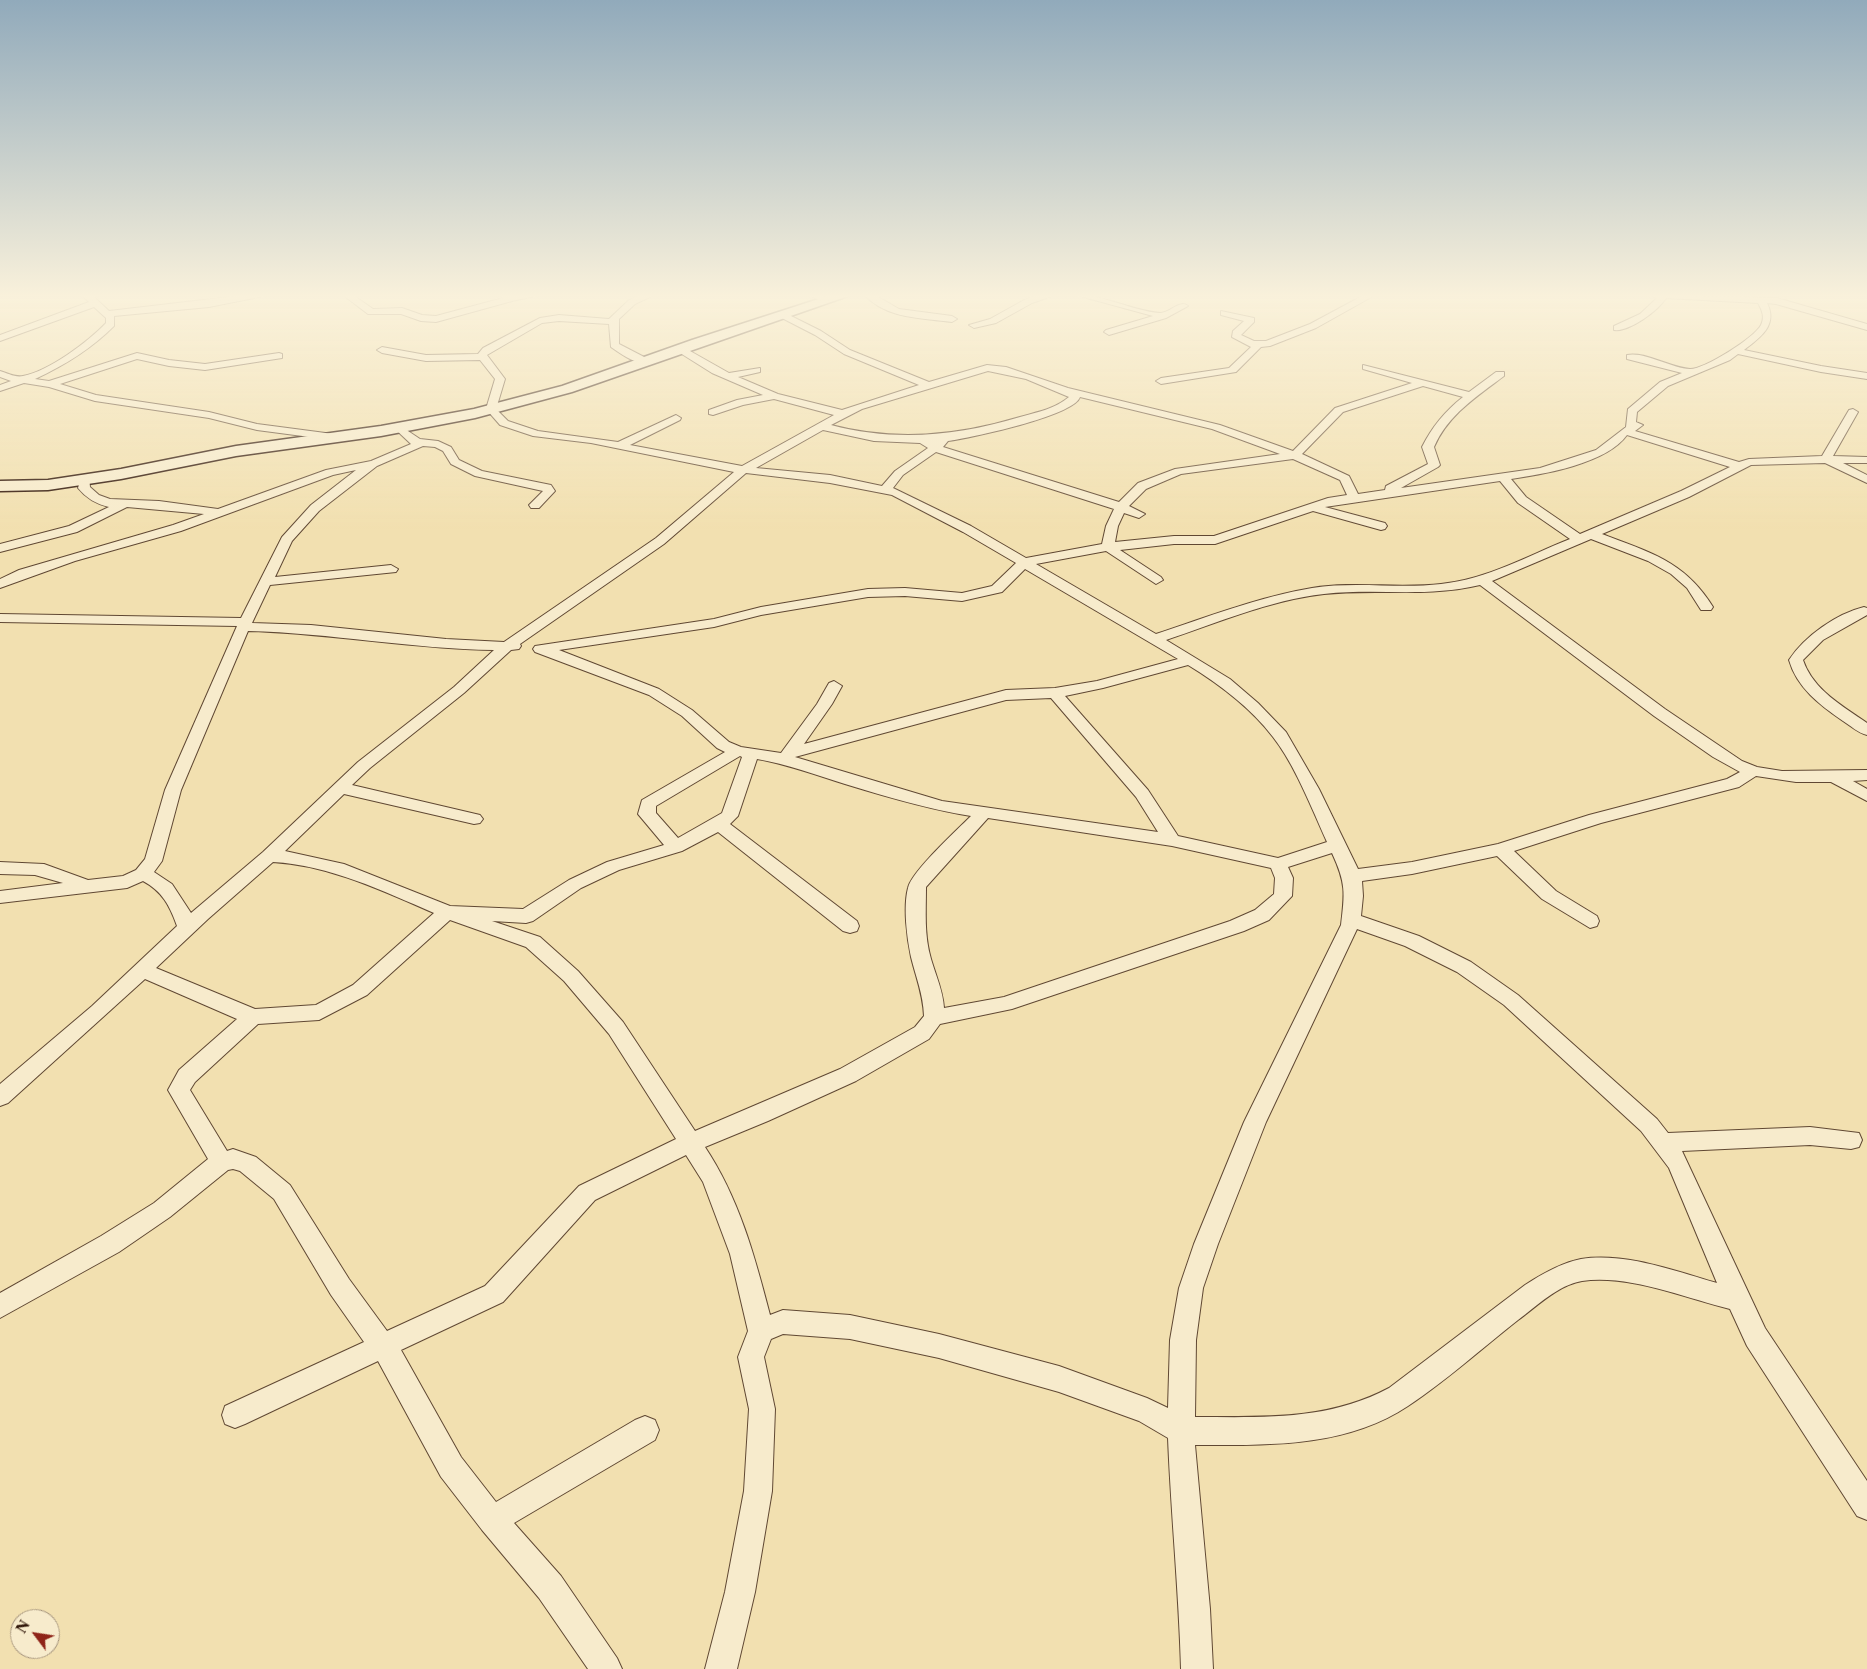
<!DOCTYPE html>
<html>
<head>
<meta charset="utf-8">
<style>
  body { margin:0 }
  #map { position:relative; width:1867px; height:1669px; overflow:hidden; background:#f2e0b0; font-family:"Libre Caslon Text",serif }
  canvas { display:block }
  .north { position:absolute; left:10px; top:1609px; width:50px; height:50px; box-sizing:border-box; background:#f7ebcc; border:1px solid #a7967e; border-radius:50%; rotate:301deg; font-size:14px; font-weight:700; line-height:20px; text-align:center; color:#301609 }
  .north::after { content:''; display:block; margin:auto; width:18px; height:22px; background:#8f2418; clip-path:polygon(50% 0,100% 100%,50% 72%,0 100%) }
</style>
</head>
<body>
<div id="map">
<canvas width="1867" height="1669"></canvas>
<div class="north">N</div>
</div>
<script>
const ctx = document.querySelector('canvas').getContext('2d');
ctx.lineJoin = 'round';
function strokePath(path, color, width, dash) { ctx.strokeStyle = color; ctx.lineWidth = width; ctx.lineCap = dash ? 'butt' : 'round'; ctx.setLineDash(dash || []); ctx.stroke(path); }
function fill(path, color) { ctx.fillStyle = color; ctx.fill(path, 'evenodd'); }
const minor = new Path2D(`
  M82 295H92L109 311 246 295H269L209 307 114 316V326C91 349 65 365 35 379L49 381 137 353 169 360 205 364 279 353 282 354V358L205 370 169 366 137 359 60 384 96 395 209 412 257 424 333 434 339 437 333 440 257 430 209 418 95 401 49 387 24 383 0 391V385L11 381 0 377V371C7 373 16 378 23 376 49 371 88 342 106 323V318L94 307 0 341V335L89 302Z
  M343 295H353L373 309 402 308 422 315 436 316 503 298 500 295H540L512 301 436 322 421 321 401 314H368Z
  M641 295H654L635 304 619 319V344L648 359V363C636 365 621 354 611 347L609 324 559 321 542 323 487 355 505 379 496 409 508 421 538 431 618 442 676 415 681 418 680 420 630 445 742 466 834 415 774 399 743 405 713 415 709 414V410L737 400 763 395 712 373 677 351V347H683L729 373 760 368V372L738 377 778 394 842 410 919 385 844 354 815 335 780 317 778 315 783 312 821 331 850 350 929 382 987 365 1006 367 1068 388 1220 425 1293 451 1335 408 1412 383 1363 369V365L1469 392 1496 372H1504V376C1476 397 1448 415 1434 447L1440 465 1438 467 1401 488 1540 468 1596 450 1626 427 1628 409 1660 382 1682 373 1627 359V355C1644 351 1671 368 1690 369 1705 369 1754 338 1761 325 1765 317 1762 310 1758 303L1666 298C1658 311 1629 332 1614 330V326L1640 314 1657 298 1648 295 1777 298 1867 324V330L1776 304 1767 303C1778 325 1761 337 1744 350L1821 366 1867 373V379L1821 372 1738 354 1730 360 1668 386 1637 412 1636 422 1643 425 1635 431 1739 462 1749 459 1822 456 1849 410 1853 409 1858 412 1833 456 1867 457V463H1843L1867 475V483L1825 463 1751 465 1689 497 1602 534C1649 552 1685 561 1713 607L1711 610H1701L1687 588 1671 574 1648 561 1591 539 1492 581 1665 709 1742 761 1757 767 1782 771 1867 770V780L1853 781 1867 789V801L1831 782H1796L1756 776 1739 787 1601 823 1514 851 1556 891 1597 916 1599 921 1597 926 1590 928 1542 899 1497 856 1412 874 1362 881 1363 896 1361 916 1419 936 1471 962 1518 995 1657 1119 1668 1133 1810 1127 1859 1133 1862 1140 1859 1147 1851 1149 1810 1145 1682 1151 1765 1328 1867 1481V1520L1857 1516 1747 1346 1730 1309C1685 1298 1628 1274 1582 1281 1558 1285 1537 1306 1518 1320 1481 1349 1446 1381 1408 1406 1345 1448 1268 1445 1195 1445L1210 1609 1213 1669H1181C1179 1592 1171 1515 1168 1438L1139 1421 1059 1392 939 1358 850 1339 783 1334 771 1339 764 1357 775 1409 772 1491 755 1592 737 1669H705L725 1592 744 1491 749 1409 738 1357 748 1331 730 1254 703 1182 686 1155 595 1200 503 1302 401 1350 461 1457 496 1502 635 1420 645 1416 655 1420 659 1430 655 1440 514 1523 561 1576 617 1658 622 1669H588L539 1598 482 1530 441 1477 378 1361 245 1424 235 1428 225 1424 222 1415 225 1406 364 1342 331 1295 274 1199 240 1171 233 1169 228 1170 170 1217 119 1252 0 1318V1293L101 1236 154 1203 208 1159 168 1090 179 1070 237 1019 145 979 8 1103 0 1106V1084L92 1006 177 926C170 906 162 891 143 881L127 888 0 903V891L63 883 35 875 0 874V862L44 864 88 880 123 876 136 870 145 859 165 790 237 626 0 622V614L241 618 282 537 311 505 356 470 333 475 181 531 75 561 0 588V579L19 570 173 525 204 514 127 507 77 532 0 552V544L69 526 109 507C96 504 86 498 78 488L81 477H89L90 487 99 495 110 499 159 501 218 509 326 470 371 461 411 444 394 428 399 425 420 439 438 441 451 447 459 460 482 471 551 485 555 491 539 508H531L529 505 543 491 475 476 451 464 443 451 435 447 423 446 377 466 319 511 292 541 275 577 391 565 398 569 396 572 270 585 252 623 311 625 446 639 504 642 656 538 734 472 591 443 533 436 500 425 486 409 495 379 480 360 426 361 382 353 377 350 382 347 426 355 478 354 483 348 540 318 559 315 609 319 629 300ZM988 371 1026 379 1069 397C1055 409 1037 412 1020 417 957 436 895 442 831 425L862 409ZM1423 386 1463 397C1445 411 1432 427 1422 447L1428 464 1386 486 1385 490 1358 494 1349 476 1302 454 1343 412ZM1080 397 1212 429 1280 454 1175 469 1138 483 1119 502 943 447 948 441C970 438 1074 416 1080 397ZM823 430 874 441 920 443 928 448 895 471 882 486 830 475 756 468ZM1627 435 1730 467 1681 491 1580 534 1526 497 1511 479C1544 474 1606 464 1627 435ZM936 452 1114 509 1106 526 1102 544 1026 558 971 526 893 488 903 475ZM1293 459 1340 480 1347 495 1328 498 1214 536H1174L1115 542 1118 526 1124 513 1139 518 1145 514 1129 506 1146 489 1181 474ZM746 473 830 483 892 495 963 532 1016 563 992 586 962 593 905 588 868 589 761 607 714 619 535 646 533 649 535 652 649 695 682 716 717 748 725 752 642 800 638 814 664 845 607 862 569 880 523 909 450 906 344 864 285 851 344 794 474 824 480 823 483 819 480 815 352 785 370 768 464 693 511 650 519 649 521 646 520 644 664 544ZM1500 481 1518 503 1570 539C1527 556 1488 579 1441 584 1398 589 1355 581 1312 588 1259 597 1207 617 1156 634L1036 564 1106 551 1156 584 1163 580 1161 577 1120 550 1174 544H1215L1313 511 1381 530 1385 529 1387 526 1385 523 1325 507ZM1025 569 1178 659 1097 681 1055 688 1006 690 804 744 832 704 842 686 834 681 829 683 817 704 781 753 741 747 729 742 692 710 659 689 559 650 714 627 761 615 868 597 905 596 962 601 1002 592ZM1480 585 1654 716 1713 757 1740 772 1727 779 1589 815 1498 844 1412 862 1358 869 1319 789 1286 732 1258 703 1230 679 1166 640C1217 623 1270 600 1324 594 1378 588 1425 598 1480 585ZM248 631C331 633 412 649 494 650L454 687 358 762 263 852 191 913 172 884 154 872 162 861 181 790ZM1188 665C1219 684 1250 707 1273 737 1295 765 1312 809 1327 842L1278 858 1178 836 1148 790 1065 696 1103 688ZM1051 698 1136 797 1158 832 942 801 795 757 1006 700ZM740 756 742 757 722 813 678 838 656 813V806ZM757 759C787 764 816 775 845 784 887 797 928 809 971 816 958 829 911 872 908 888 903 907 907 938 911 957 916 978 923 993 924 1016L915 1027 840 1069 695 1131 623 1022 578 971 540 937 492 921 526 923 533 921 581 888 619 870 682 851 718 832 843 931 850 933 857 931 859 926 857 921 730 824 738 816ZM988 818 1172 846 1271 868 1275 878 1274 894 1255 910 1230 921 1004 997 944 1008C943 991 936 976 931 959 924 935 926 912 926 887ZM1332 853C1346 883 1345 893 1341 925L1244 1122 1194 1244 1179 1288 1170 1340 1168 1408 1147 1398 1059 1366 939 1334 850 1315 783 1310 770 1315C755 1257 739 1198 705 1147L768 1121 856 1081 929 1039 940 1024 1012 1009 1244 931 1269 920 1292 896 1293 878 1288 867ZM273 862C329 865 383 891 434 913L353 985 316 1005 255 1009 156 968 208 919ZM450 920 526 947 564 981 609 1034 676 1139 579 1186 485 1286 387 1331 349 1279 290 1185 256 1157 233 1149 227 1151 190 1090 195 1082 258 1024 319 1020 367 995ZM1357 929 1405 946 1457 972 1504 1005 1641 1131 1669 1168 1717 1283C1675 1271 1625 1252 1581 1259 1561 1263 1542 1274 1525 1285L1389 1388C1327 1421 1263 1417 1195 1417L1196 1340 1203 1288 1218 1244 1266 1122Z
  M809 295H821L831 301 824 303Z
  M865 295H875L899 309 952 316 957 319 952 322C923 318 886 319 865 295Z
  M1040 295H1055L1032 303 996 323 974 328 969 325 990 319 1026 299Z
  M1076 295C1106 295 1132 311 1160 313 1170 313 1180 299 1188 306L1166 318 1109 335 1104 332 1106 330 1153 316Z
  M1364 295H1375L1316 328 1270 346 1261 347 1236 372 1161 384 1156 381 1161 378 1229 368 1251 347 1232 337 1233 331 1244 321 1221 315V311L1254 318V322L1241 335 1254 341H1266L1310 324Z
  M1864 607 1867 608V615L1823 640 1803 660C1813 690 1843 706 1867 723V735C1858 733 1851 726 1843 721 1820 705 1797 688 1789 660 1805 636 1836 614 1864 607Z`);
const secondary = new Path2D(`
  M831 295H851L572 392 475 418 381 436 236 456 121 479 48 490 0 491V481L48 480 121 469 236 446 381 426 474 409 562 386 692 340Z`);
strokePath(minor, '#604833', 2);
strokePath(secondary, '#301609', 3);
fill(minor, '#f7ebcc');
fill(secondary, '#f7ebcc');
const sky = ctx.createLinearGradient(0, 0, 0, 529);
sky.addColorStop(0, '#91aabb');
sky.addColorStop(0.56, '#f9f1db');
sky.addColorStop(1, '#f9f1db00');
ctx.fillStyle = sky;
ctx.fillRect(0, 0, 1867, 529);
</script>
</body>
</html>
